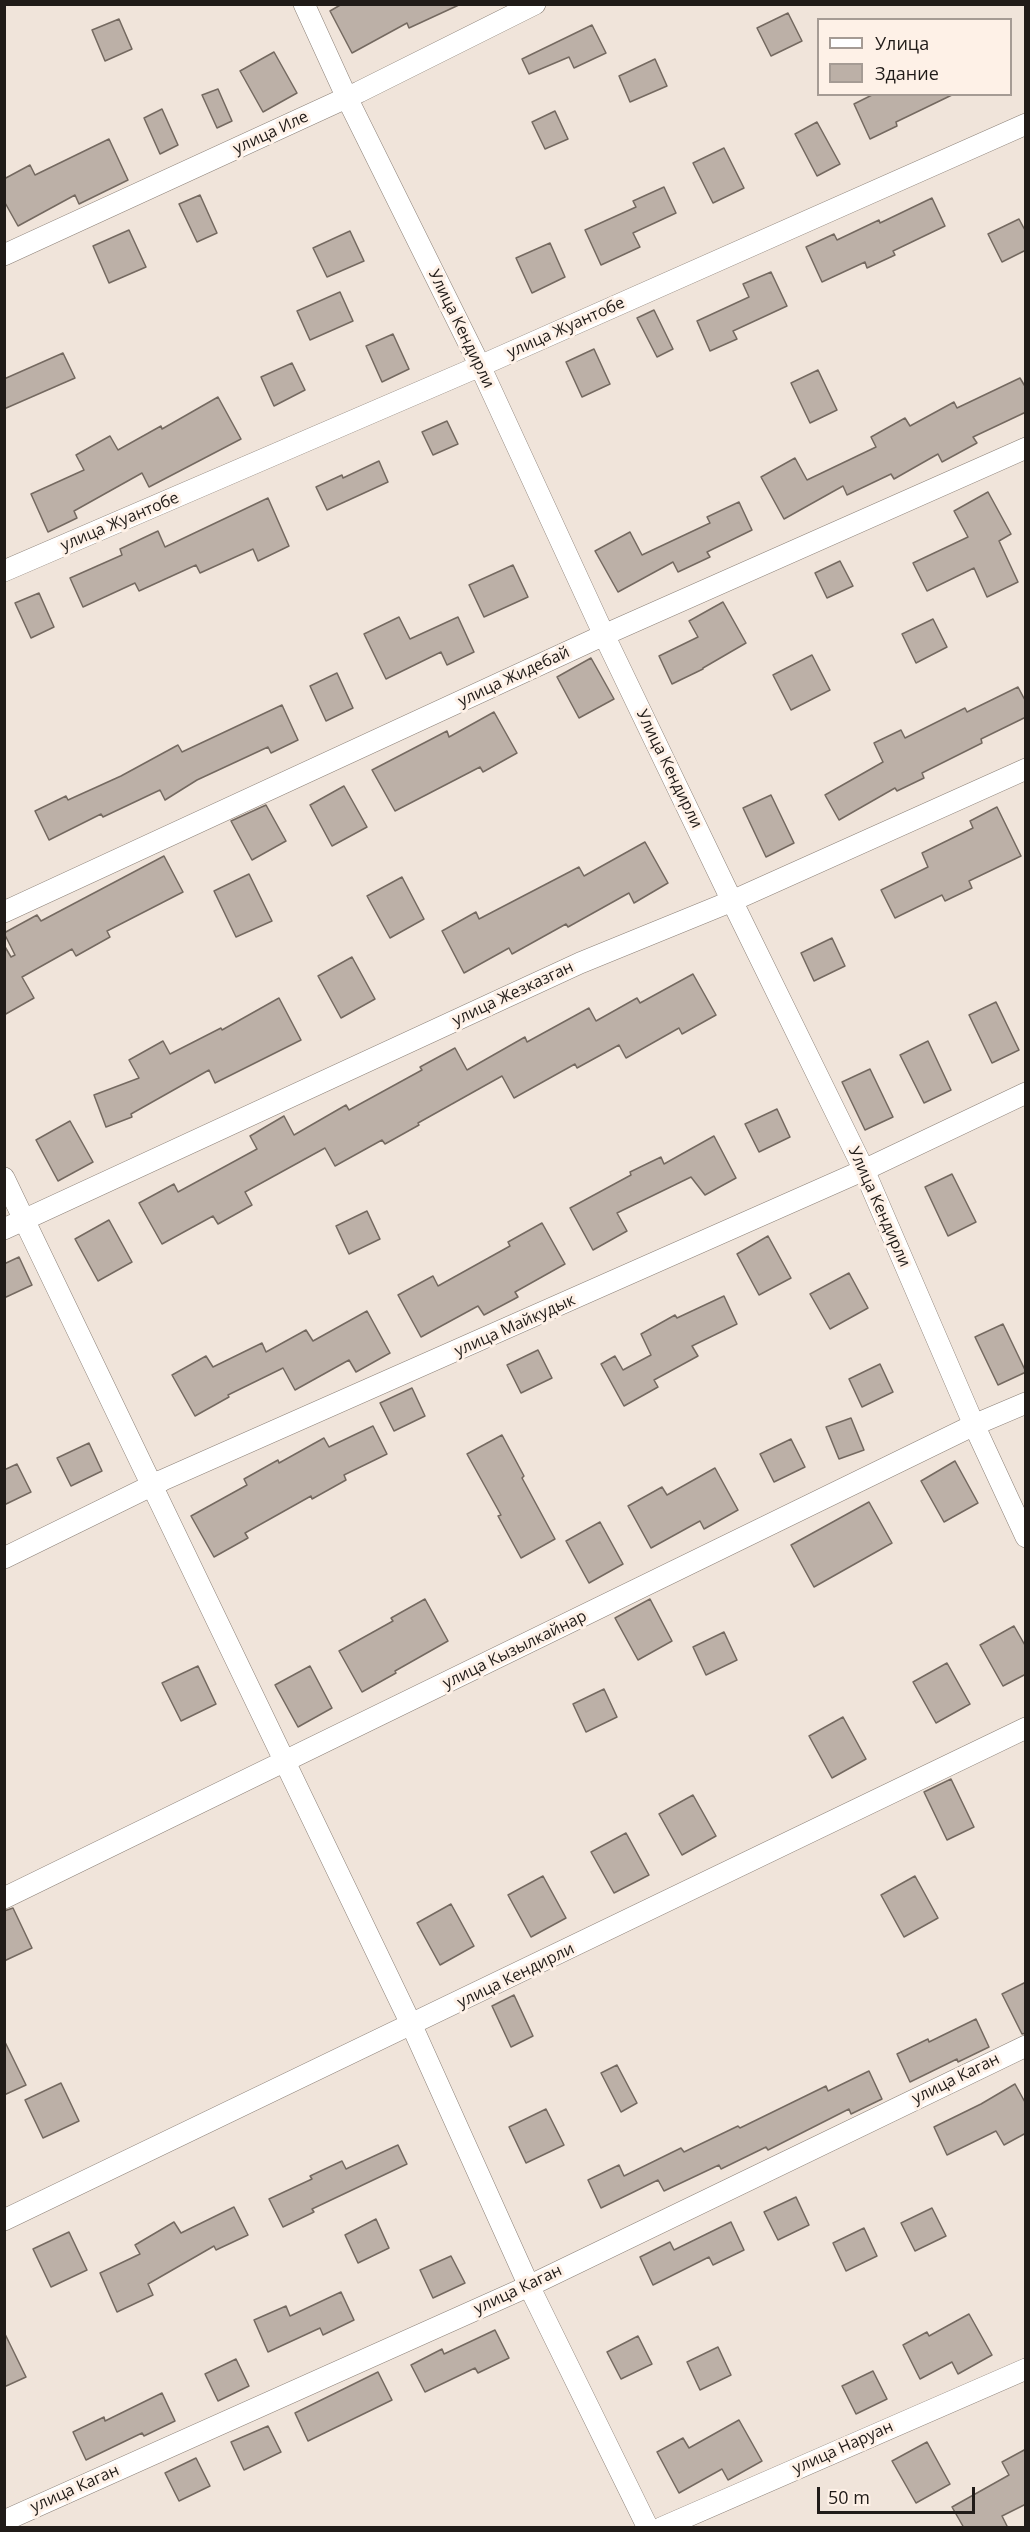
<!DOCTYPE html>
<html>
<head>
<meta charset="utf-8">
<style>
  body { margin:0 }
  #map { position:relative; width:1030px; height:2532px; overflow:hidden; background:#f0e4da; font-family:"Open Sans",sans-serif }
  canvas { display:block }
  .frame { position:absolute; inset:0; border:6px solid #201b18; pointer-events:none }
  .legend { position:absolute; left:817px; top:18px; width:195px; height:78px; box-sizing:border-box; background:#fef1e7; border:2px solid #a59b94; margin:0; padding:8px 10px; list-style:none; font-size:18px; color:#201b18 }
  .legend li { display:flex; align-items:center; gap:12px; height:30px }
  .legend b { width:30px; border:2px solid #a59b94 }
  .scale { position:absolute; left:817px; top:2487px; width:158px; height:27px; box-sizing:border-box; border:3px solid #201b18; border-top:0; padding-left:8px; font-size:18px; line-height:21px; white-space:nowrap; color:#201b18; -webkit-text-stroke:4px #fef1e7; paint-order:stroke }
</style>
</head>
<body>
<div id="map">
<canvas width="1030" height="2532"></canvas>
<div class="frame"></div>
<ul class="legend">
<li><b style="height:8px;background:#fff"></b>Улица</li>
<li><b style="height:16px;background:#bcb0a7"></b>Здание</li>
</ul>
<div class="scale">50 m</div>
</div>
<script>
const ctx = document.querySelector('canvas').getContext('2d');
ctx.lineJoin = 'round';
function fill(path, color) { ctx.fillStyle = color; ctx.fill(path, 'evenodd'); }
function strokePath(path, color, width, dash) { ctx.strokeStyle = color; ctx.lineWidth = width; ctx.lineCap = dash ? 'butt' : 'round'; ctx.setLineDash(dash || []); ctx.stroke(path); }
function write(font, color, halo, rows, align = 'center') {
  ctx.font = font + ' "Open Sans",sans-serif'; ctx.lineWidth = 6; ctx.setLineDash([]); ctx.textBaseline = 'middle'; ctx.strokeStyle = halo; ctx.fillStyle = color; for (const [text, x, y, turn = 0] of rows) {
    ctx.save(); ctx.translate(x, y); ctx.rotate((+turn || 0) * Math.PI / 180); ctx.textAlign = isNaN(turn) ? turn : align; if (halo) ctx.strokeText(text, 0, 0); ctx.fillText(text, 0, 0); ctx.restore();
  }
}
const building = new Path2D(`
  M342 4H461L409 28 407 23 352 53 330 11Z
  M788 13 802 41 771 56 757 28Z
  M119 19 132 49 105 61 92 30Z
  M592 25 606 53 574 68 569 57 529 74 522 59Z
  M274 52 297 93 263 112 240 71Z
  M655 59 667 86 630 102 619 76Z
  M218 89 232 121 217 128 202 95Z
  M874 94H954L896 122 897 126 870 139 854 104Z
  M162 109 178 145 160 154 144 118Z
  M555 111 568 139 545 149 532 122Z
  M817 122 840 164 817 176 795 134Z
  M109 139 128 180 79 204 75 195 18 226 4 201V179L30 165 35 175Z
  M724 148 744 188 713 203 693 163Z
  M664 187 676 213 633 233 640 247 601 265 585 230 636 207 633 201Z
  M200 195 217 233 197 242 179 204Z
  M932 198 945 226 893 251 895 255 867 268 865 262 822 282 806 247 834 234 837 240 879 220 880 223Z
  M1019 219 1026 232V250L1002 262 988 234Z
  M129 230 146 267 109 283 93 246Z
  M350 231 364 261 327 277 313 248Z
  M550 243 565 277 532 293 516 258Z
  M771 272 787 306 733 331 737 339 710 351 697 321 749 297 743 284Z
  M340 292 353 321 310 340 297 311Z
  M654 310 673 349 657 357 637 318Z
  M393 334 409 369 382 382 366 346Z
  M594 349 610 384 582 397 566 362Z
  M63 353 75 378 4 409V379Z
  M292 363 305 390 274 406 261 377Z
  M818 370 837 410 810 423 791 383Z
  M1020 378 1026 388V412L973 437 977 443 942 462 938 454 894 479 891 474 847 495 843 486 784 519 761 477 795 458 807 480 876 447 871 437 905 418 910 426 954 402 957 408Z
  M218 397 241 439 149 487 142 473 74 511 77 518 48 532 31 494 84 470 76 455 110 436 118 450 161 426 162 429Z
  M447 421 458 444 433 455 422 432Z
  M379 461 388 482 327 510 316 487 342 475 343 478Z
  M988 492 1011 534 999 541 1018 582 987 597 974 568 927 591 913 563 968 537 954 511Z
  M268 498 289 546 258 561 253 549 200 573 196 565 139 591 135 583 83 607 70 578 122 555 120 549 158 531 165 547Z
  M739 502 752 530 707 552 710 557 678 572 673 562 618 592 595 551 630 532 642 555 710 523 707 517Z
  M840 561 853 586 827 598 815 573Z
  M513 565 528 597 484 617 469 585Z
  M39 593 54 627 31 638 15 603Z
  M723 602 746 643 703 668V669L672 684 659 656 698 637 689 621Z
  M399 617 410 639 458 617 474 652 447 665 441 652 386 679 364 634Z
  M933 619 947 647 916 663 902 634Z
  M812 655 830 690 791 710 773 675Z
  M591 658 614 699 579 718 557 677Z
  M337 673 353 708 326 721 310 686Z
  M1018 687 1026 702V717L981 739 982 743 922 773 924 778 897 791 895 788 839 820 825 795 883 762 874 743 901 730 905 738 965 708 967 712Z
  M282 705 298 740 271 753 268 747 197 780 165 800 160 790 103 817 101 814 49 840 35 811 66 796 68 800 121 776 178 745 182 752Z
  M494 712 517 753 483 772 480 767 395 811 372 770 447 731 449 737Z
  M344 786 367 827 332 846 310 805Z
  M771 795 794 843 766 857 743 808Z
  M266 805 286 841 252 860 231 821Z
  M997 807 1021 856 969 881 972 888 945 901 942 895 895 918 881 890 928 867 922 853 973 828 970 821Z
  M645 842 668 883 634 903 629 893 568 927 566 924 512 954 509 948 464 973 442 931 476 912 479 919 579 867 584 876Z
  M164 856 183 892 107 931 110 937 76 956 72 949 22 977 34 998 4 1015V945L11 957 15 955 4 933 37 915 41 921Z
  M249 874 272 921 236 937 214 891Z
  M402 877 424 919 390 938 367 896Z
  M832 938 845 966 814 981 801 953Z
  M352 957 375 999 341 1018 318 976Z
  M693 974 716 1015 682 1034 679 1028 626 1058 619 1045 577 1068 575 1064 514 1098 502 1076 418 1123 419 1125 385 1144 382 1140 335 1166 325 1148 245 1192 252 1205 218 1224 213 1216 162 1244 139 1203 174 1184 178 1192 257 1149 250 1136 284 1116 294 1135 346 1105 349 1110 422 1070 420 1067 455 1048 467 1070 525 1037 527 1042 589 1008 596 1021 637 998 640 1003Z
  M279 998 301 1040 215 1083 209 1070 131 1114 132 1117 106 1127 94 1095 139 1078 129 1060 163 1041 170 1054 221 1028 222 1030Z
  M996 1002 1019 1050 992 1063 969 1015Z
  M928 1041 951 1090 924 1103 900 1055Z
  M870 1069 893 1117 865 1130 842 1082Z
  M777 1109 790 1137 759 1152 745 1124Z
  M70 1121 93 1162 58 1181 36 1140Z
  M714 1136 736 1178 705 1195 691 1177 617 1213 627 1231 593 1250 570 1208 631 1175 630 1172 661 1157 664 1164Z
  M952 1174 976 1222 948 1236 925 1187Z
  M367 1211 380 1239 349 1254 336 1226Z
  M109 1220 132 1262 98 1281 75 1239Z
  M542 1223 565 1264 515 1292 518 1297 484 1315 478 1306 421 1337 398 1295 433 1276 438 1286 510 1246 508 1242Z
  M768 1236 791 1278 759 1295 737 1254Z
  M19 1257 32 1285 4 1298V1264Z
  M849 1273 868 1308 830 1329 810 1294Z
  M724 1296 737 1324 692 1346 698 1356 654 1380 658 1387 624 1406 601 1364 615 1356 623 1370 651 1355 641 1334 675 1315 677 1318Z
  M367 1311 390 1353 356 1372 349 1360 295 1390 283 1368 228 1395 229 1397 195 1416 172 1375 206 1356 213 1367 262 1343 266 1352 306 1330 313 1341Z
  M1003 1324 1026 1372 998 1385 975 1337Z
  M538 1350 552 1378 521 1393 507 1365Z
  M880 1364 893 1392 862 1407 849 1379Z
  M412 1388 425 1416 394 1431 380 1403Z
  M851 1418 864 1450 839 1459 826 1427Z
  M373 1426 387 1454 344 1475 346 1480 312 1499 311 1496 245 1533 248 1538 214 1557 191 1516 247 1485 244 1479 278 1460 279 1463 324 1438 329 1447Z
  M502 1435 524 1476 522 1478 555 1539 521 1558 498 1516 501 1515 467 1454Z
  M791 1439 805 1467 774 1482 760 1454Z
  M89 1443 102 1471 71 1486 57 1458Z
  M955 1461 978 1503 944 1522 921 1481Z
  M17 1464 31 1492 4 1505V1470Z
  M715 1468 738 1510 704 1529 700 1521 651 1548 628 1506 662 1487 667 1495Z
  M869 1502 892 1543 814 1587 791 1545Z
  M600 1522 623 1564 589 1583 566 1541Z
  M425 1599 448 1641 395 1671 396 1673 362 1692 339 1651 393 1621 391 1618Z
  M650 1599 672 1641 638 1660 615 1618Z
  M1014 1626 1026 1647V1674L1003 1686 980 1645Z
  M724 1632 737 1660 706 1675 693 1647Z
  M947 1663 970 1704 936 1723 913 1682Z
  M198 1666 216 1704 181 1721 162 1683Z
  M310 1666 332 1708 298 1727 275 1685Z
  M604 1689 617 1717 586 1732 573 1704Z
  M843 1717 866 1759 832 1778 809 1736Z
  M951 1779 974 1827 947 1840 924 1792Z
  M693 1795 716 1836 682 1855 659 1814Z
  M626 1833 649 1875 614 1893 591 1852Z
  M543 1876 566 1918 531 1937 508 1895Z
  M915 1876 938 1918 904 1937 881 1895Z
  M451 1904 474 1946 440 1965 417 1923Z
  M13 1908 32 1948 4 1961V1911Z
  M1026 1982V2033L1022 2034 1002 1994Z
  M514 1995 533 2036 511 2047 492 2006Z
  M976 2019 989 2047 958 2062 957 2059 910 2082 897 2054 928 2039 929 2042Z
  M4 2040 26 2085 4 2095Z
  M617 2065 637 2103 621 2112 601 2073Z
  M869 2071 882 2099 851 2114 849 2109 768 2150 766 2147 721 2169 719 2165 664 2191 658 2180 601 2208 588 2180 619 2165 624 2176 681 2148 684 2152 738 2126 740 2128 826 2086 828 2091Z
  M61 2083 79 2121 43 2138 25 2100Z
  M1015 2084 1026 2104V2133L1004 2145 996 2131 947 2155 934 2127 981 2104Z
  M546 2109 564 2145 526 2163 509 2127Z
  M398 2145 407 2164 312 2209 314 2212 283 2227 269 2199 312 2179 310 2176 342 2161 346 2169Z
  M796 2197 809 2225 778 2240 764 2212Z
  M234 2207 248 2235 216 2250 214 2246 148 2284 153 2295 117 2312 100 2273 140 2254 135 2245 174 2222 181 2233Z
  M932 2208 946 2236 915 2251 901 2223Z
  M376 2219 389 2248 358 2263 345 2235Z
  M731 2222 744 2250 713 2265 709 2257 653 2285 640 2257 670 2242 674 2250Z
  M864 2228 877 2256 846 2271 833 2243Z
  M69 2232 87 2270 51 2287 33 2249Z
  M451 2256 465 2283 433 2298 420 2270Z
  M341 2292 354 2320 323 2335 320 2328 268 2352 254 2320 286 2306 290 2316Z
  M969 2314 992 2355 958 2374 952 2362 920 2379 903 2345 927 2332 929 2336Z
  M495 2330 509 2358 478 2373 475 2368 425 2392 411 2365 442 2349 444 2354Z
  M4 2332 26 2377 4 2387Z
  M638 2336 652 2364 621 2379 607 2352Z
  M718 2347 731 2375 700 2390 687 2362Z
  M236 2359 249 2386 218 2401 205 2374Z
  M873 2371 887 2399 856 2414 842 2386Z
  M378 2372 392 2400 308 2441 295 2413Z
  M162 2393 175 2421 144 2436 142 2433 86 2460 73 2432 104 2417 105 2421Z
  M739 2420 762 2461 728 2480 722 2469 679 2493 657 2452 683 2438 689 2448Z
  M268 2426 281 2452 244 2470 231 2442Z
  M927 2442 950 2484 916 2503 892 2461Z
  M1026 2449V2504L1002 2516 1008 2528H964L952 2507 1009 2475 1002 2462Z
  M196 2458 210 2486 179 2501 165 2473Z`);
const minor = new Path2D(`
  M304 4 347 98 480 366 604 635 732 901 864 1170 974 1425 1026 1537
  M4 255 359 92 535 4
  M4 571 480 366 1026 124
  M4 912 604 635 1026 448
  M4 1178 412 2026 529 2286 648 2528
  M4 1229 580 963 732 901 1026 769
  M4 1558 163 1480 864 1170 1026 1093
  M4 1898 974 1425 1026 1403
  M4 2220 1026 1728
  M4 2521 529 2286 1026 2046
  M661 2528 1026 2369`);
const streetNames = [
  ["улица Иле",271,133,-25],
  ["улица Жуантобе",566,328,-24],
  ["Улица Кендирли",461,329,64],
  ["улица Жуантобе",120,522,-23],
  ["улица Жидебай",514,677,-25],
  ["Улица Кендирли",669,769,64],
  ["улица Жезказган",513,994,-25],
  ["Улица Кендирли",879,1207,66],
  ["улица Майкудык",515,1326,-24],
  ["улица Кызылкайнар",515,1650,-26],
  ["улица Кендирли",516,1976,-26],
  ["улица Каган",956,2079,-26],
  ["улица Каган",518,2290,-25],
  ["улица Наруан",843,2448,-24],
  ["улица Каган",75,2489,-24]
];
fill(building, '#bcb0a7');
strokePath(building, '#746960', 1.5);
strokePath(minor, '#8a7f76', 22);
strokePath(minor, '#fff', 21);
write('16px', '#201b18', '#fef1e7', streetNames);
</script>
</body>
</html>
